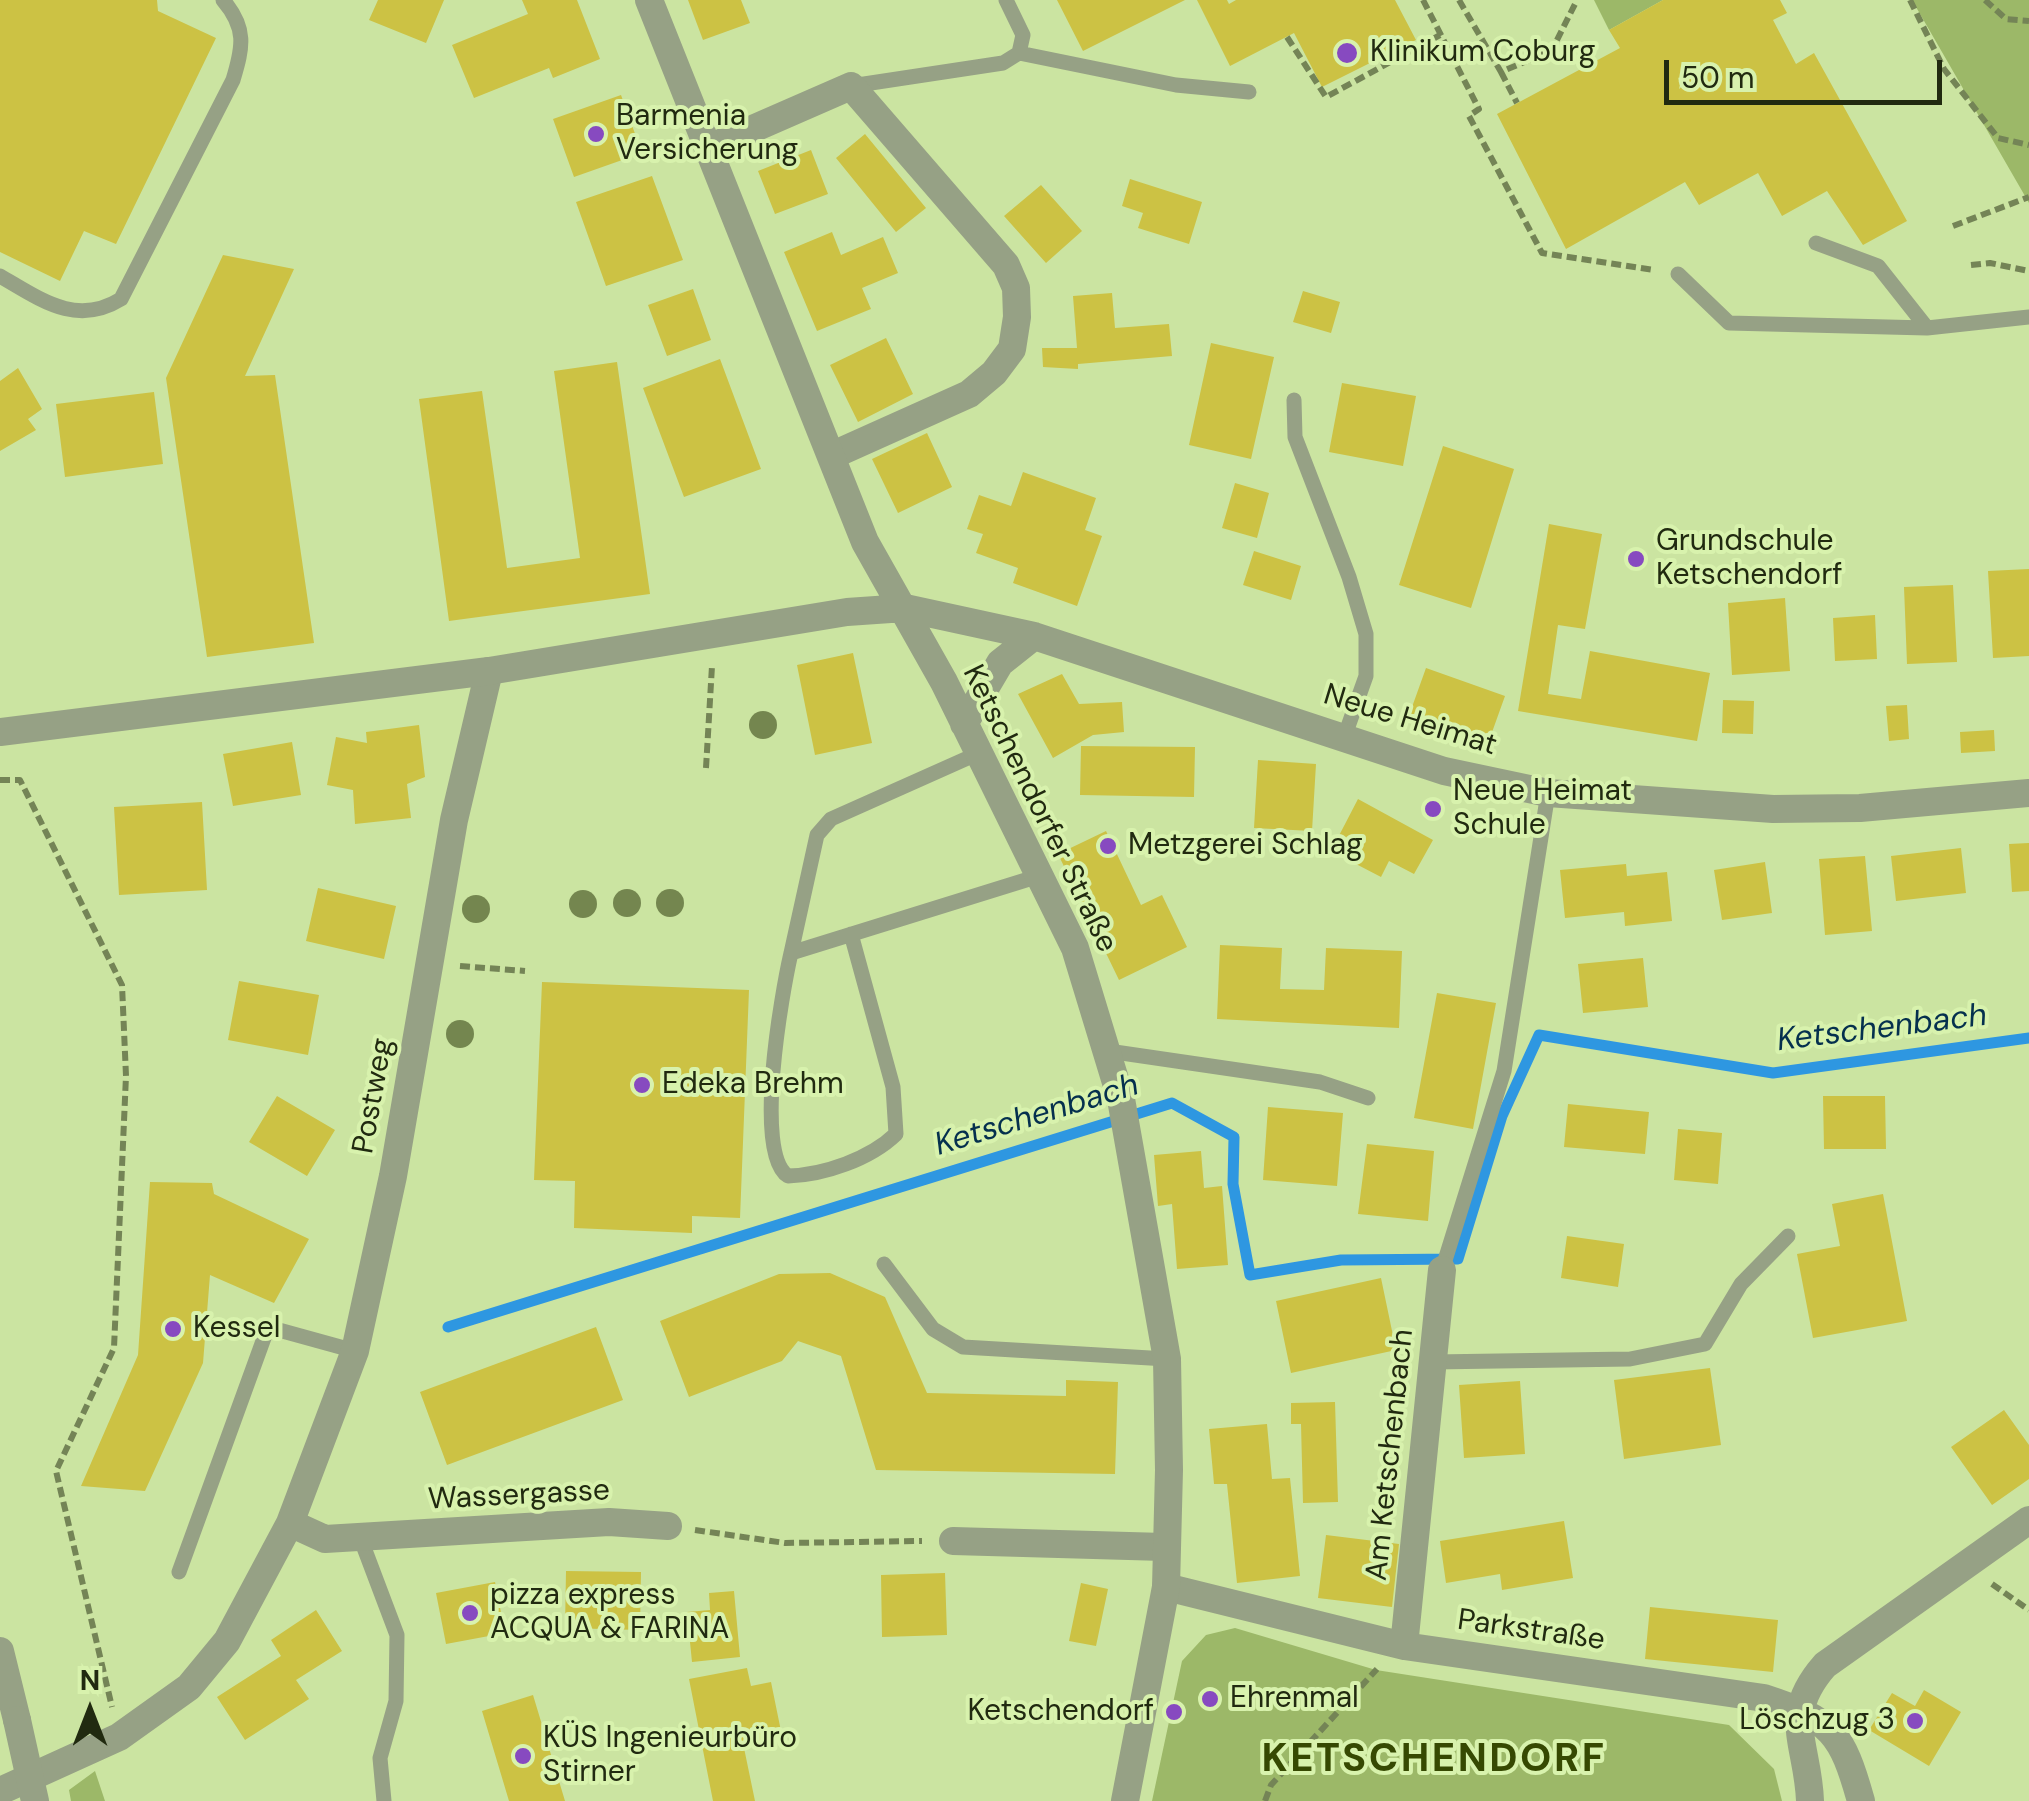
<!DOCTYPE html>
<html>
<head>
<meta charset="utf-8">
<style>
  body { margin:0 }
  #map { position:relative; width:2029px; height:1801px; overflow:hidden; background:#cbe4a1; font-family:"DM Sans",sans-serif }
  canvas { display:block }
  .north { position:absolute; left:40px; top:1661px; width:100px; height:100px; -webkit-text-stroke:8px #d8f2ad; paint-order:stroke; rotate:0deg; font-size:28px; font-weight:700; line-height:40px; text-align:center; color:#212a10 }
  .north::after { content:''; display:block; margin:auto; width:35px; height:45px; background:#212a10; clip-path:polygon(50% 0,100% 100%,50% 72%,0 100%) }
  .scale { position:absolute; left:1664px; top:60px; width:278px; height:45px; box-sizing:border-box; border:5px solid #212a10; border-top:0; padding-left:12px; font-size:30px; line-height:35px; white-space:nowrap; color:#212a10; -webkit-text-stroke:8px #d8f2ad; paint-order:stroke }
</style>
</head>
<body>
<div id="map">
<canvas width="2029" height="1801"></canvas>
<div class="north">N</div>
<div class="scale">50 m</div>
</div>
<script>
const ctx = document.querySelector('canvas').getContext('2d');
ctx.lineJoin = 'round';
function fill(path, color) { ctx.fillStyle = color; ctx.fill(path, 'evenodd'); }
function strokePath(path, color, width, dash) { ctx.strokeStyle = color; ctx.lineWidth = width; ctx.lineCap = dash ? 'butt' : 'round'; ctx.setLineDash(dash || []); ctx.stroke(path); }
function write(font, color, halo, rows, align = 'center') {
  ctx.font = font + ' "DM Sans",sans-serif'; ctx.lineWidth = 8; ctx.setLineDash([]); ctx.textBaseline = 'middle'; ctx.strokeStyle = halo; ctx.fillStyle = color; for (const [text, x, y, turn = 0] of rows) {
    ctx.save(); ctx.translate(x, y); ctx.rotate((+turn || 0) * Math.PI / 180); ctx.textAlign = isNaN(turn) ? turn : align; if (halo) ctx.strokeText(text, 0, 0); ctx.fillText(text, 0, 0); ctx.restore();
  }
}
const green = new Path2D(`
  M1594 0H1663L1609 30Z
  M1912 0H2029V203Z
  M1235 1628 1376 1670 1729 1725 1774 1769 1782 1801H1152L1182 1661 1206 1635Z
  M95 1771 105 1801H71L69 1790Z`);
const stream = new Path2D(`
  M448 1327 1172 1103 1234 1137 1233 1184 1250 1275 1341 1260 1458 1259 1502 1116 1539 1035 1773 1073 2029 1038`);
const building = new Path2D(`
  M0 0H157L158 11 216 38 116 244 84 231 60 281 0 252Z
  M378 0H444L426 43 369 20Z
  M522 0H577L600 59 553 78 549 68 474 98 452 45 528 14Z
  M688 0H741L750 23 703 40Z
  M1057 0H1185L1083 51Z
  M1197 0H1227L1229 4 1236 0H1395L1416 40 1322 87 1294 33 1230 66Z
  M1663 0H1780L1787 13 1773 20 1796 64 1814 53 1907 221 1863 245 1827 191 1782 216 1758 173 1699 205 1685 182 1566 249 1497 114 1620 48 1609 30Z
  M621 95 642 153 574 177 553 119Z
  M865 134 926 208 896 232 836 158Z
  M811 150 828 194 775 214 758 171Z
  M652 176 683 260 606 286 576 202Z
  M1130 179 1202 202 1189 244 1138 228 1143 213 1122 206Z
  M1041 185 1082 231 1046 263 1004 216Z
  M832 232 841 255 883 237 898 273 862 288 871 309 817 331 784 252Z
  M223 255 294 269 245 376 275 375 314 643 207 657 166 378Z
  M693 289 711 340 667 356 648 305Z
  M1303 291 1340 302 1331 333 1293 322Z
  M1112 293 1115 328 1169 324 1172 356 1078 364V369L1043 367 1042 348H1077L1073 296Z
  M886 338 913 394 858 422 830 365Z
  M1211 343 1274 357 1251 459 1189 445Z
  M720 359 761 469 684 497 643 388Z
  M617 362 650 594 449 621 419 399 482 391 507 568 580 558 554 371Z
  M18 368 42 409 28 419 36 430 0 451V381Z
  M1342 383 1416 396 1403 466 1329 452Z
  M154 392 163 464 65 477 56 404Z
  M927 433 952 487 898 513 872 459Z
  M1443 446 1514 469 1471 608 1399 585Z
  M1023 472 1096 498 1085 530 1102 536 1077 606 1013 583 1018 568 976 553 983 534 967 529 979 495 1011 506Z
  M1235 483 1269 493 1257 538 1222 528Z
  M1549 524 1602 534 1585 629 1558 625 1548 694 1581 699 1590 651 1710 673 1697 741 1518 711Z
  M1254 551 1301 566 1291 600 1243 585Z
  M2029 569V656L1993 658 1988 571Z
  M1953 585 1957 662 1907 664 1904 587Z
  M1785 598 1790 671 1732 675 1728 603Z
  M1875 615 1877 659 1835 661 1833 618Z
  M853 653 872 743 815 755 797 665Z
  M1426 668 1505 696 1486 749 1407 721Z
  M1062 674 1079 704 1122 702 1124 732 1093 735 1053 758 1018 694Z
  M1723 700 1754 701 1753 734 1722 733Z
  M1907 705 1909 739 1889 741 1886 706Z
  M419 725 425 777 407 784 411 818 355 824 353 790 327 785 336 737 367 743 366 732Z
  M1994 730 1995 751 1961 753 1960 732Z
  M292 742 301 795 233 806 223 754Z
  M1081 746 1195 747 1194 797 1080 795Z
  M1258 760 1316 764 1312 831 1254 828Z
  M1358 799 1433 840 1414 874 1389 861 1381 877 1331 851Z
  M202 802 207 890 119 895 114 807Z
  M1106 831 1141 905 1162 895 1187 947 1119 980 1058 854Z
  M2029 843V891L2012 892 2009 844Z
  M1961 848 1966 893 1896 901 1891 856Z
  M1865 856 1872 931 1825 935 1819 859Z
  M1765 862 1772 913 1722 920 1714 870Z
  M1626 864 1627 876 1667 872 1672 921 1625 926 1624 912 1565 918 1560 870Z
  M318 888 396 906 384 959 306 941Z
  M1220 945 1282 948 1280 989 1324 990 1326 948 1402 951 1399 1028 1217 1019Z
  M1643 958 1648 1007 1583 1013 1578 964Z
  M239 981 319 995 308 1055 228 1040Z
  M542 982 749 990 740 1218 692 1216V1233L574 1228 575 1181 534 1180Z
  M1437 993 1496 1003 1473 1129 1414 1118Z
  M277 1096 335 1130 307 1176 249 1142Z
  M1823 1096H1885L1886 1149H1824Z
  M1568 1104 1649 1112 1645 1154 1564 1147Z
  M1268 1107 1343 1113 1337 1186 1263 1180Z
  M1678 1129 1722 1133 1718 1184 1674 1180Z
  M1367 1144 1434 1151 1428 1221 1358 1214Z
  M1201 1151 1204 1188 1222 1186 1228 1265 1177 1269 1172 1204 1158 1206 1154 1155Z
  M150 1182 212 1183 214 1194 309 1239 274 1303 210 1275 203 1363 145 1491 81 1486 138 1355Z
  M1883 1194 1907 1321 1813 1338 1797 1254 1840 1246 1832 1204Z
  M1567 1236 1624 1244 1618 1287 1561 1278Z
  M830 1273 885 1297 927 1393 1066 1396V1380L1118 1382 1115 1474 876 1470 841 1356 798 1341 782 1361 689 1397 660 1321 779 1274Z
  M1381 1278 1396 1350 1291 1373 1276 1301Z
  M596 1327 623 1400 447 1465 420 1392Z
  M1710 1368 1721 1445 1624 1459 1614 1380Z
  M1520 1381 1525 1454 1464 1458 1459 1385Z
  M1335 1402 1338 1502 1303 1503 1301 1424H1291V1403Z
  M2004 1410 2029 1445V1479L1992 1505 1951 1447Z
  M1267 1424 1272 1479 1290 1478 1300 1576 1237 1583 1227 1484H1214L1209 1429Z
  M1564 1521 1573 1578 1502 1590 1500 1574 1446 1583 1440 1541Z
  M1326 1535 1399 1544 1392 1607 1318 1598Z
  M566 1571 641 1572 640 1630 565 1628Z
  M945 1573 947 1635 882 1637 881 1575Z
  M495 1582 505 1633 446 1644 436 1593Z
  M1081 1583 1108 1589 1096 1646 1069 1641Z
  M734 1591 740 1657 692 1662 687 1612 710 1610 709 1593Z
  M1650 1607 1778 1620 1773 1672 1645 1659Z
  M316 1610 342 1651 296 1680 309 1699 245 1740 217 1697 281 1656 271 1640Z
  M747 1668 751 1686 771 1682 783 1741 744 1748 755 1801H713L689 1679Z
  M1924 1690 1961 1712 1929 1766 1869 1730 1892 1693 1915 1706Z
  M533 1695 565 1801H509L482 1711Z`);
const path = new Path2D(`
  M1423 0 1479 109 1469 116 1542 253 1654 270
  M1459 0 1501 72 1552 50 1577 0
  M1910 0 1944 69 1998 138 2029 145
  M1985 0 2006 19 2029 21
  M1287 37 1326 97 1440 35
  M1501 72 1517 103
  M1953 226 2029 197
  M1971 265 1990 263 2029 271
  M706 768 712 666
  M0 780H20L122 985 126 1076 114 1348 56 1471 112 1707
  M460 966 525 971
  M695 1530 785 1543 922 1541
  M1992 1584 2029 1610
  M1265 1801 1271 1785 1377 1669`);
const service = new Path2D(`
  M1019 53 1176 85 1249 92
  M851 86 1003 63 1019 53 1023 35 1006 0
  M1816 243 1878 266 1927 328
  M1678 274 1729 323 1927 328 2029 317
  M0 276C40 299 76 327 121 299L233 80C243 47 247 28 223 0
  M1294 400 1295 437 1349 577 1366 634V676L1345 735
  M851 934 893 1087 896 1134C870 1159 824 1175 788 1176 753 1154 782 992 791 953L1042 875
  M791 953 817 835 831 819 979 753
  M1108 1051 1320 1082 1368 1098
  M884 1264 933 1329 963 1347 1167 1359
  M1442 1270 1504 1071 1548 793
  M1433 1362 1630 1359 1705 1344 1741 1284 1788 1236
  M360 1537 397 1635 396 1701 380 1758 384 1801
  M179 1572 268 1327 355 1351`);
const minor = new Path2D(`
  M709 148 851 86 1006 265 1016 288 1017 317 1012 349 994 373 969 394 833 455
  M290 1523 325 1539 609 1522 668 1526
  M953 1541 1164 1547
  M1166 1587 1404 1646 1764 1698C1832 1720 1842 1733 1861 1801
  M1404 1646 1442 1270
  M0 1791 119 1737 189 1687 227 1641 290 1523 355 1351 393 1176 454 820 489 671
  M1810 1801C1808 1743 1780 1716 1825 1665L2029 1520`);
const tertiary = new Path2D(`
  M649 0 865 542 944 682 1075 948 1121 1099 1167 1359 1169 1470 1166 1587 1125 1801
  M964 724 1000 663 1034 636
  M0 732 489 671 847 612 905 608 1034 636 1444 771 1548 793 1773 809 1860 808 2029 793
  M0 1651 17 1720`);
const tertiaryBridge = new Path2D(`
  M17 1720 35 1801`);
const trees = [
  [763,725],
  [627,903],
  [670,903],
  [583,904],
  [476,909],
  [460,1034]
];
const markers = [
  [1347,53,12,"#874ac0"],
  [596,134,10,"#874ac0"],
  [1636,559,10,"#874ac0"],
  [1433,809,10,"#874ac0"],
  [1108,846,10,"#874ac0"],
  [642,1085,10,"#874ac0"],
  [173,1329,10,"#874ac0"],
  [470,1613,10,"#874ac0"],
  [1210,1699,10,"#874ac0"],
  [1174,1712,10,"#874ac0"],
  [1915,1721,10,"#874ac0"],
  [523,1756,10,"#874ac0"]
];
const poiNames = [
  ["Klinikum Coburg",1370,53],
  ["Barmenia",616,117],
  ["Versicherung",616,151],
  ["Grundschule",1656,542],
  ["Ketschendorf",1656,576],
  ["Neue Heimat",1453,792],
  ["Schule",1453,826],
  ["Metzgerei Schlag",1128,846],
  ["Edeka Brehm",662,1085],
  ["Kessel",193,1329],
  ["pizza express",490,1596],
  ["ACQUA & FARINA",490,1630],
  ["Ehrenmal",1230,1699],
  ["Ketschendorf",1154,1712,"right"],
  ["Löschzug 3",1895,1721,"right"],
  ["KÜS Ingenieurbüro",543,1739],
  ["Stirner",543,1773]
];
const streetNames = [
  ["Neue Heimat",1410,721,17],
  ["Ketschendorfer Straße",1039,809,64],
  ["Postweg",374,1096,-80],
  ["Am Ketschenbach",1391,1455,-84],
  ["Wassergasse",519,1496,-3],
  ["Parkstraße",1531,1631,8]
];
const waterNames = [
  ["Ketschenbach",1882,1029,-7],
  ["Ketschenbach",1037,1116,-17]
];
const districtNames = [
  ["KETSCHENDORF",1434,1761]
];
fill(green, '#9cb868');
strokePath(stream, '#2e97e1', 11);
fill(building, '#ccc244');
strokePath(path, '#748456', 6, [10, 5]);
strokePath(service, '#96a185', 15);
strokePath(minor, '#96a185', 28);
strokePath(tertiary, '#96a185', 28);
strokePath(tertiaryBridge, '#96a185', 28);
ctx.fillStyle = '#74864f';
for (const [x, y] of trees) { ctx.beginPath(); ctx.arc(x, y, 14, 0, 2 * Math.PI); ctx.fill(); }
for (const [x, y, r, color] of markers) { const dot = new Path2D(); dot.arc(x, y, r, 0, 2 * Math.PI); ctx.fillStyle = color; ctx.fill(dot); strokePath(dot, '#d8f2ad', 4); }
write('30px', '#212a10', '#d8f2ad', poiNames, 'left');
write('30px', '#212a10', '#d8f2ad', streetNames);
write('italic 32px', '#05304e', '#d8f2ad', waterNames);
ctx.letterSpacing = '2.5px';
write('bold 40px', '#364902', '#d8f2ad', districtNames);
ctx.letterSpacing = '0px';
</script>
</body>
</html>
